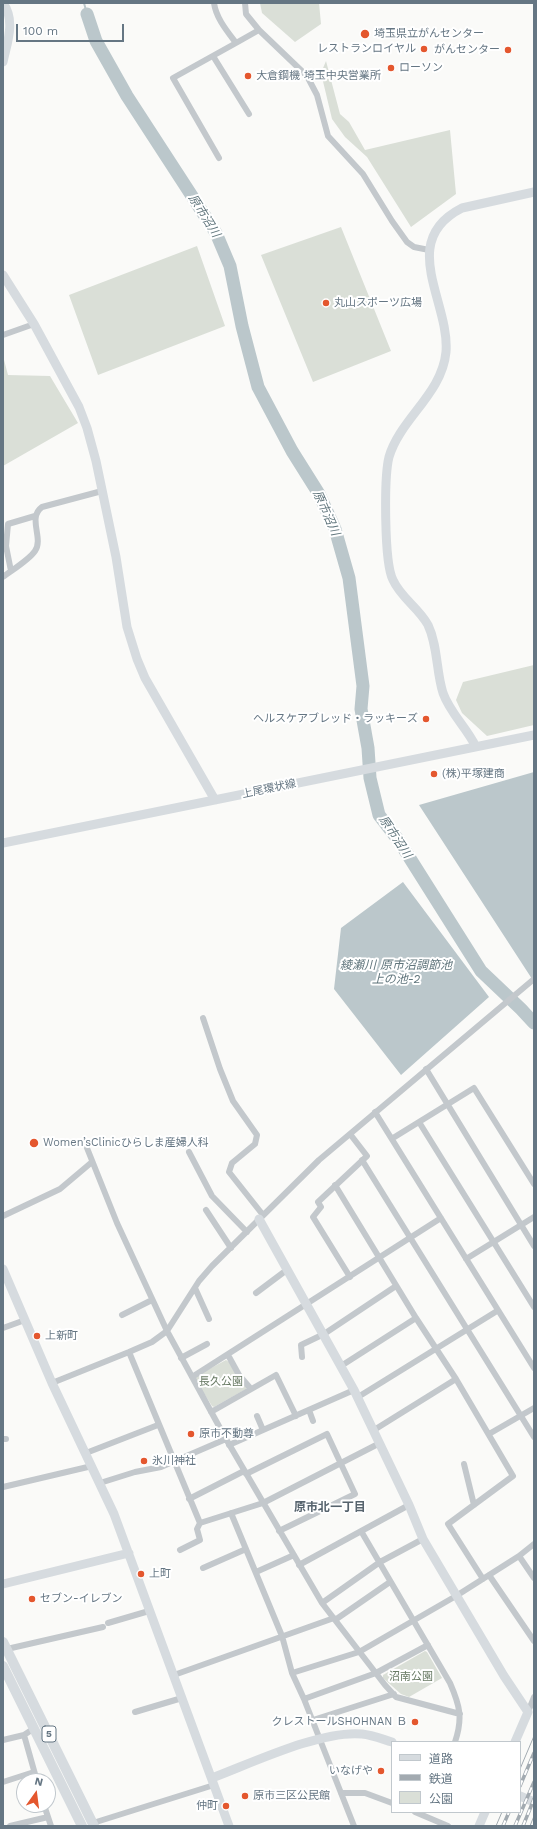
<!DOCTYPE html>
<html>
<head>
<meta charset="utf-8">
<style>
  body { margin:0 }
  #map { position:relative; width:537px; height:1829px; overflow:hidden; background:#fafaf8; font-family:"Work Sans","Noto Sans JP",sans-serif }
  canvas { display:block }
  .frame { position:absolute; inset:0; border:4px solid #657683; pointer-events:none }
  .legend { position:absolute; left:391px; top:1741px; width:130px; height:72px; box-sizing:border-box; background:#fff; border:1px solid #c1c8cd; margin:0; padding:5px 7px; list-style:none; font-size:12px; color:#657683 }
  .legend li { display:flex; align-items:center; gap:8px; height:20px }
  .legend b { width:20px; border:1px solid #c1c8cd }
  .north { position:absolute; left:16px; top:1773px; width:40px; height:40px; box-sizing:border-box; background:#fff; border:1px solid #c1c8cd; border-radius:50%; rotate:14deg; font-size:11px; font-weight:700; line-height:16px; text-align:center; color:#657683 }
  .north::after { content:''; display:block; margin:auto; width:14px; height:18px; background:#e4572e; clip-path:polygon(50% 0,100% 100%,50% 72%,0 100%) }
  .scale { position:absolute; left:16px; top:24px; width:108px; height:18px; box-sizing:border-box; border:2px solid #657683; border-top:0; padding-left:5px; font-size:12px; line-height:14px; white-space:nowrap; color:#657683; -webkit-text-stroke:3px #fff; paint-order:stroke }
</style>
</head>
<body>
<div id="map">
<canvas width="537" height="1829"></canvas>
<div class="frame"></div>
<ul class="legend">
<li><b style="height:5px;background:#d6dbdf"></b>道路</li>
<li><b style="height:5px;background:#a2aab0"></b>鉄道</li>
<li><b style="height:11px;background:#dadfd7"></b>公園</li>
</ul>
<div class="north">N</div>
<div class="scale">100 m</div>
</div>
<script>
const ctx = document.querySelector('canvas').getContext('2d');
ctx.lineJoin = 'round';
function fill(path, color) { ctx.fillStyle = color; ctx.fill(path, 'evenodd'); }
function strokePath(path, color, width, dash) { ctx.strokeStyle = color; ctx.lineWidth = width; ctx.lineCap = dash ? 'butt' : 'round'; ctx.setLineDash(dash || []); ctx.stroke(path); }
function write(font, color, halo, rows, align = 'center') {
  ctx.font = font + ' "Work Sans","Noto Sans JP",sans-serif'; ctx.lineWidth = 4; ctx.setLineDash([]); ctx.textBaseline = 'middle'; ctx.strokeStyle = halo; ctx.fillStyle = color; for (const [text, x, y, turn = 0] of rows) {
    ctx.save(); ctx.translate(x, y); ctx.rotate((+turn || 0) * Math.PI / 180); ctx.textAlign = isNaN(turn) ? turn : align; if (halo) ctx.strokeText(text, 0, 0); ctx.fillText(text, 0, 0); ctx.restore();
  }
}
const green = new Path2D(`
  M260 3H319L321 24 295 42 262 13Z
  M326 61 340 114 349 122 365 150 450 130 456 194 411 227 367 157 345 137 332 119 321 73Z
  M341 227 391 351 313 382 261 255Z
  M197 246 225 326 98 375 69 295Z
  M3 356 8 375 50 376 78 423 3 466Z
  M534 665V725L487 736 462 713 456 700 463 682Z
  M226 1360 229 1362 246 1386V1389L214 1407 212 1406 195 1379 196 1376Z
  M425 1651 427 1652 442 1678 409 1697 401 1694 383 1678V1675Z`);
const water = new Path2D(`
  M534 772V982L419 805Z
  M403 882 489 997 401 1075 334 989 341 928Z`);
const stream = new Path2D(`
  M84 3 87 14`);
const river = new Path2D(`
  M87 14 96 41 127 96 216 233 230 266 242 326 258 387 292 451 319 494 335 529 349 578 363 686 361 709 368 748 370 778 379 815 399 841 481 971 521 1009 534 1023`);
const street = new Path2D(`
  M214 3C216 18 227 31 236 43L259 30
  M245 3 246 14 259 30 307 76 317 95 328 136 363 174 392 221 407 242 414 247 429 250
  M213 56 249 114
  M219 158 173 78 236 43
  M3 335 34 324
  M11 571 6 546 8 524 35 516
  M3 577C12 570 29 560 35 551 44 538 27 518 42 507L102 491
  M203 1018 220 1069 233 1101 257 1135 255 1144 232 1163 229 1172 263 1215
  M426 1069 534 1246
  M375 1112 534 1368
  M419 1122 534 1307
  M393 1138 474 1088 534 1184
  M85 1143 117 1223 167 1331 226 1439 322 1603 385 1685 396 1697 460 1714
  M189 1152 212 1196 247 1232
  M362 1160 534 1437
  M335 1185 416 1318 456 1379 513 1476 448 1524 483 1579
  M206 1210 231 1248
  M3 1216 60 1189 92 1162
  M466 1259 534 1217
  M350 1277 313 1217 321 1207 318 1202 367 1156 350 1134
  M195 1288 209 1319
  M256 1293 288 1269
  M122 1315 152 1300
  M3 1328 25 1320
  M129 1352 200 1523 263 1503 380 1443
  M228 1355 239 1375 251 1389
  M302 1357 301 1345 324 1334 396 1286
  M181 1358 207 1344
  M341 1366 416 1318
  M192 1377 441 1218
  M52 1383 129 1352 152 1342 167 1331 199 1281 212 1266 319 1160 534 979
  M358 1397 497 1311
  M309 1410 313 1421
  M211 1412 276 1375 296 1416
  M257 1416 263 1430
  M374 1430 456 1379
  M489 1434 534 1408
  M3 1439H6
  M229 1445 354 1390
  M86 1453 158 1425
  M464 1464 474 1505
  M246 1474 327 1434 355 1494 279 1531
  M100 1483 135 1472 161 1467 226 1439
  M3 1487 92 1466
  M189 1499 244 1471
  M231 1513 282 1636 292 1673 304 1699 354 1826
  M361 1531 450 1683C460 1706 463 1718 455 1742
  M180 1550 200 1540 197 1529 200 1523
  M519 1556 534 1578
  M299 1565 409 1505
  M203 1568 246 1549
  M256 1572 294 1555
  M489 1575 534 1641
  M322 1603 380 1562 423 1539
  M335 1620 390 1582
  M108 1623 149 1611
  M7 1649 103 1627
  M292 1673 359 1652 456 1596 519 1556 534 1544
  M174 1675 334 1618
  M304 1699 376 1673 428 1645
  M135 1712 182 1698
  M528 1712 534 1697
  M313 1720 394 1694
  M33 1729 24 1735 37 1781
  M3 1740 24 1735
  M3 1782 34 1772
  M341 1793H365L392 1803
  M44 1805 51 1826
  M415 1812 448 1826
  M93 1823 214 1785
  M10 1826 48 1817`);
const secondary = new Path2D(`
  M3 62C7 43 16 21 3 3
  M3 275 34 324 79 407 87 428 96 461 116 557 127 627 137 659 145 678 215 800
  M476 747C467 728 450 713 443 693 436 671 438 646 428 625 419 608 401 598 393 580 384 563 384 477 389 457 400 419 442 394 446 352 450 302 397 241 462 208L534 192
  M3 843 534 735
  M259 1219 354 1390 409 1505 423 1539 504 1676 528 1712 515 1742
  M3 1269 52 1383 114 1514 229 1826
  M3 1584 129 1553
  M212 1778C252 1763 321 1730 362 1734 372 1735 382 1739 392 1742
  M520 1796 534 1802
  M479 1826 485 1812`);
const primary = new Path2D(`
  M3 1642 94 1826
  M3 1666 82 1826`);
const tram = new Path2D(`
  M520 1769 534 1736
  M496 1826 502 1812
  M530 1826 534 1816`);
const rail = new Path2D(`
  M520 1786 534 1753
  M503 1826 509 1812
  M515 1826 534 1782
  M523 1826 534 1799`);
const markers = [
  [365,34,5,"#e4572e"],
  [424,49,4,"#e4572e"],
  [508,50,4,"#e4572e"],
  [391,68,4,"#e4572e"],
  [248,76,4,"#e4572e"],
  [326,303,4,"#e4572e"],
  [426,719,4,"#e4572e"],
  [434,774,4,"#e4572e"],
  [34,1143,5,"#e4572e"],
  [37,1336,4,"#e4572e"],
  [191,1434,4,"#e4572e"],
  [144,1461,4,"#e4572e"],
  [141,1574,4,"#e4572e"],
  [32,1599,4,"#e4572e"],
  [415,1722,4,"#e4572e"],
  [381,1771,4,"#e4572e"],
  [245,1796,4,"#e4572e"],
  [226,1806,4,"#e4572e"]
];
const shields = [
  [49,1734,14]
];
const shieldNames = [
  ["5",49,1734]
];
const poiNames = [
  ["埼玉県立がんセンター",374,34],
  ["レストランロイヤル",416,49,"right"],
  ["がんセンター",500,50,"right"],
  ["ローソン",399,68],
  ["大倉鋼機 埼玉中央営業所",256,76],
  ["丸山スポーツ広場",334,303],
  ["ヘルスケアブレッド・ラッキーズ",418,719,"right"],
  ["(株)平塚建商",442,774],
  ["Women’sClinicひらしま産婦人科",43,1143],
  ["上新町",45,1336],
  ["原市不動尊",199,1434],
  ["氷川神社",152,1461],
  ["上町",149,1574],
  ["セブン-イレブン",40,1599],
  ["クレストールSHOHNAN Ｂ",407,1722,"right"],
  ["いなげや",373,1771,"right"],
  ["原市三区公民館",253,1796],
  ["仲町",218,1806,"right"]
];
const streetNames = [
  ["上尾環状線",269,789,-12]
];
const parkNames = [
  ["長久公園",221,1382],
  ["沼南公園",411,1677]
];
const waterNames = [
  ["原市沼川",204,216,58],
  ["原市沼川",326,513,66],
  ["原市沼川",395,837,56],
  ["綾瀬川 原市沼調節池",396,965],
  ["上の池-2",396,979]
];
const neighbourhoodNames = [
  ["原市北一丁目",330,1507]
];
fill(green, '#dadfd7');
fill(water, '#bbc7cb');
strokePath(stream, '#bbc7cb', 2);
strokePath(river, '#bbc7cb', 13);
strokePath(street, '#c3c8cc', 6);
strokePath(secondary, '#d6dbdf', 9);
strokePath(primary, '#d6dbdf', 10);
strokePath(tram, '#a2aab0', 1);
strokePath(rail, '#a2aab0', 3.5);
strokePath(rail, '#fff', 2, [6]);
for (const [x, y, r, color] of markers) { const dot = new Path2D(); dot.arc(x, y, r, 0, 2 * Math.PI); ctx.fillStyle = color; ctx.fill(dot); strokePath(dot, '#fff', 1.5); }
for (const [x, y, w] of shields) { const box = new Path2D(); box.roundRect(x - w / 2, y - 8, w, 16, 3); ctx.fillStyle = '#fff'; ctx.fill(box); strokePath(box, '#657683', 1); }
write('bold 10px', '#657683', null, shieldNames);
write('11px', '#657683', '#fff', poiNames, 'left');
write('11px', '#657683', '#fff', streetNames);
write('11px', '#687a64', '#fff', parkNames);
write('italic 12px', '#60757c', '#fff', waterNames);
write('bold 12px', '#57646e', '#fff', neighbourhoodNames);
</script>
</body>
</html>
